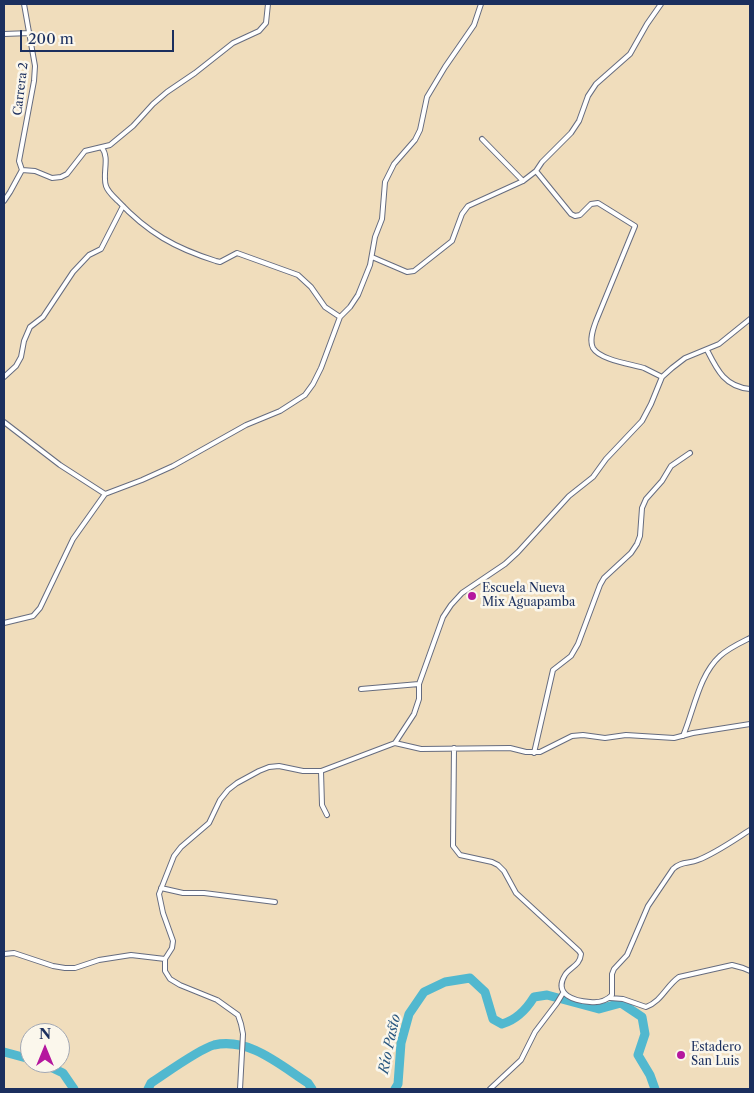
<!DOCTYPE html>
<html>
<head>
<meta charset="utf-8">
<style>
  body { margin:0 }
  #map { position:relative; width:754px; height:1093px; overflow:hidden; background:#f0ddbc; font-family:"Libre Caslon Text",serif }
  canvas { display:block }
  .frame { position:absolute; inset:0; border:5px solid #1b2f5e; pointer-events:none }
  .north { position:absolute; left:20px; top:1023px; width:50px; height:50px; box-sizing:border-box; background:#fbf7ec; border:1px solid #a1a7b3; border-radius:50%; rotate:0deg; font-size:14px; font-weight:700; line-height:20px; text-align:center; color:#1b2f5e }
  .north::after { content:''; display:block; margin:auto; width:18px; height:22px; background:#b5179e; clip-path:polygon(50% 0,100% 100%,50% 72%,0 100%) }
  .scale { position:absolute; left:20px; top:30px; width:154px; height:22px; box-sizing:border-box; border:2px solid #1b2f5e; border-top:0; padding-left:6px; font-size:15px; line-height:18px; white-space:nowrap; color:#1b2f5e; -webkit-text-stroke:4px #fbf7ec; paint-order:stroke }
</style>
</head>
<body>
<div id="map">
<canvas width="754" height="1093"></canvas>
<div class="frame"></div>
<div class="north">N</div>
<div class="scale">200 m</div>
</div>
<script>
const ctx = document.querySelector('canvas').getContext('2d');
ctx.lineJoin = 'round';
function strokePath(path, color, width, dash) { ctx.strokeStyle = color; ctx.lineWidth = width; ctx.lineCap = dash ? 'butt' : 'round'; ctx.setLineDash(dash || []); ctx.stroke(path); }
function write(font, color, halo, rows, align = 'center') {
  ctx.font = font + ' "Libre Caslon Text",serif'; ctx.lineWidth = 5; ctx.setLineDash([]); ctx.textBaseline = 'middle'; ctx.strokeStyle = halo; ctx.fillStyle = color; for (const [text, x, y, turn = 0] of rows) {
    ctx.save(); ctx.translate(x, y); ctx.rotate((+turn || 0) * Math.PI / 180); ctx.textAlign = isNaN(turn) ? turn : align; if (halo) ctx.strokeText(text, 0, 0); ctx.fillText(text, 0, 0); ctx.restore();
  }
}
const river = new Path2D(`
  M4 1052 30 1059
  M42 1063 63 1073 74 1089
  M148 1089 151 1083C165 1074 199 1049 214 1045 249 1037 280 1065 308 1083L312 1089
  M395 1089 398 1084 401 1043 409 1014 424 992 445 982 470 978 485 992 493 1019 502 1024C516 1020 526 1010 534 997L547 995 599 1009 621 1003 642 1017 645 1034 638 1055 650 1075 655 1089`);
const street = new Path2D(`
  M4 34 30 33
  M482 139 523 181
  M102 148C110 158 102 174 106 186 108 192 114 197 118 201 148 233 175 248 216 261L220 262 237 253 298 275 311 287 325 307 340 317
  M22 170 35 171 52 178 61 177 67 174 85 151 110 145 133 126 153 104 167 92 195 73 233 43 259 31 266 23 268 4
  M536 171 571 214 575 216 580 215 591 204 598 203 635 226 596 321C593 329 589 340 593 348 600 360 631 364 644 368 650 371 656 374 662 377
  M4 201 10 192 22 170 19 161 34 81 35 66 24 4
  M372 257 407 272 414 271 452 241 462 214 468 206 523 181 536 171 542 162 571 133 579 121 588 96 596 84 630 54 647 24 661 4
  M707 350C717 370 725 387 750 389
  M4 377 16 366 21 357 24 341 30 327 43 317 73 272 89 255 101 249 123 206
  M4 422 60 465 105 494
  M4 623 33 616 40 608 73 539 105 494 142 480 173 466 246 425 280 411 305 395 313 384 321 368 340 317 350 307 358 295 370 265 375 237 382 219 385 182 394 164 415 140 420 130 427 97 445 67 474 25 481 4
  M361 689 419 684
  M683 736C694 710 699 675 720 656 729 648 740 643 750 638
  M395 743 421 749 510 748 526 752H540L572 736 583 735 605 738 626 735 674 738 693 733 750 724
  M454 748 453 846 460 855 492 862 498 865 504 871 516 893 579 951 581 954C580 966 570 967 565 975 553 995 575 1001 590 1002 598 1003 606 1001 612 995V974L614 969 627 955 648 906 673 869C681 861 689 864 698 860 716 853 734 840 750 830
  M534 753 553 670 571 656 578 644 600 585 604 578 631 553 637 544 640 536 642 508 646 499 662 481 671 466 690 453
  M321 771 322 805 327 815
  M161 888 183 893H204L275 902
  M4 954 14 953 53 966 65 968H75L99 960 131 955 165 959
  M610 998 623 999 646 1007C662 1001 666 986 679 977L732 965 743 968 750 971
  M240 1089 243 1034 241 1024 238 1015 217 1000 180 985 170 979 165 971V959L172 948 173 941 163 913 159 894 174 856 181 847 209 823 220 800 228 790 237 783 259 771 269 767 279 766 303 771H321L395 743 414 714 419 699V684L443 617 451 605 462 593 505 564 518 552 569 496 593 477 606 459 642 421 651 404 662 377 672 368 685 358 719 344 750 319
  M490 1089 521 1060 535 1032 557 1003 563 993`);
const markers = [
  [472,596,5,"#b5179e"],
  [681,1055,5,"#b5179e"]
];
const streetNames = [
  ["Carrera 2",21,89,-83]
];
const poiNames = [
  ["Escuela Nueva",482,589],
  ["Mix Aguapamba",482,603],
  ["Estadero",691,1048],
  ["San Luis",691,1062]
];
const waterNames = [
  ["Río Pasto",390,1044,-78]
];
strokePath(river, '#51b8cf', 9);
strokePath(street, '#666c7f', 6);
strokePath(street, '#fff', 4);
for (const [x, y, r, color] of markers) { const dot = new Path2D(); dot.arc(x, y, r, 0, 2 * Math.PI); ctx.fillStyle = color; ctx.fill(dot); strokePath(dot, '#fbf7ec', 2); }
write('12px', '#1b2f5e', '#fbf7ec', streetNames);
write('12px', '#1b2f5e', '#fbf7ec', poiNames, 'left');
write('italic 14px', '#2b5880', '#fbf7ec', waterNames);
</script>
</body>
</html>
